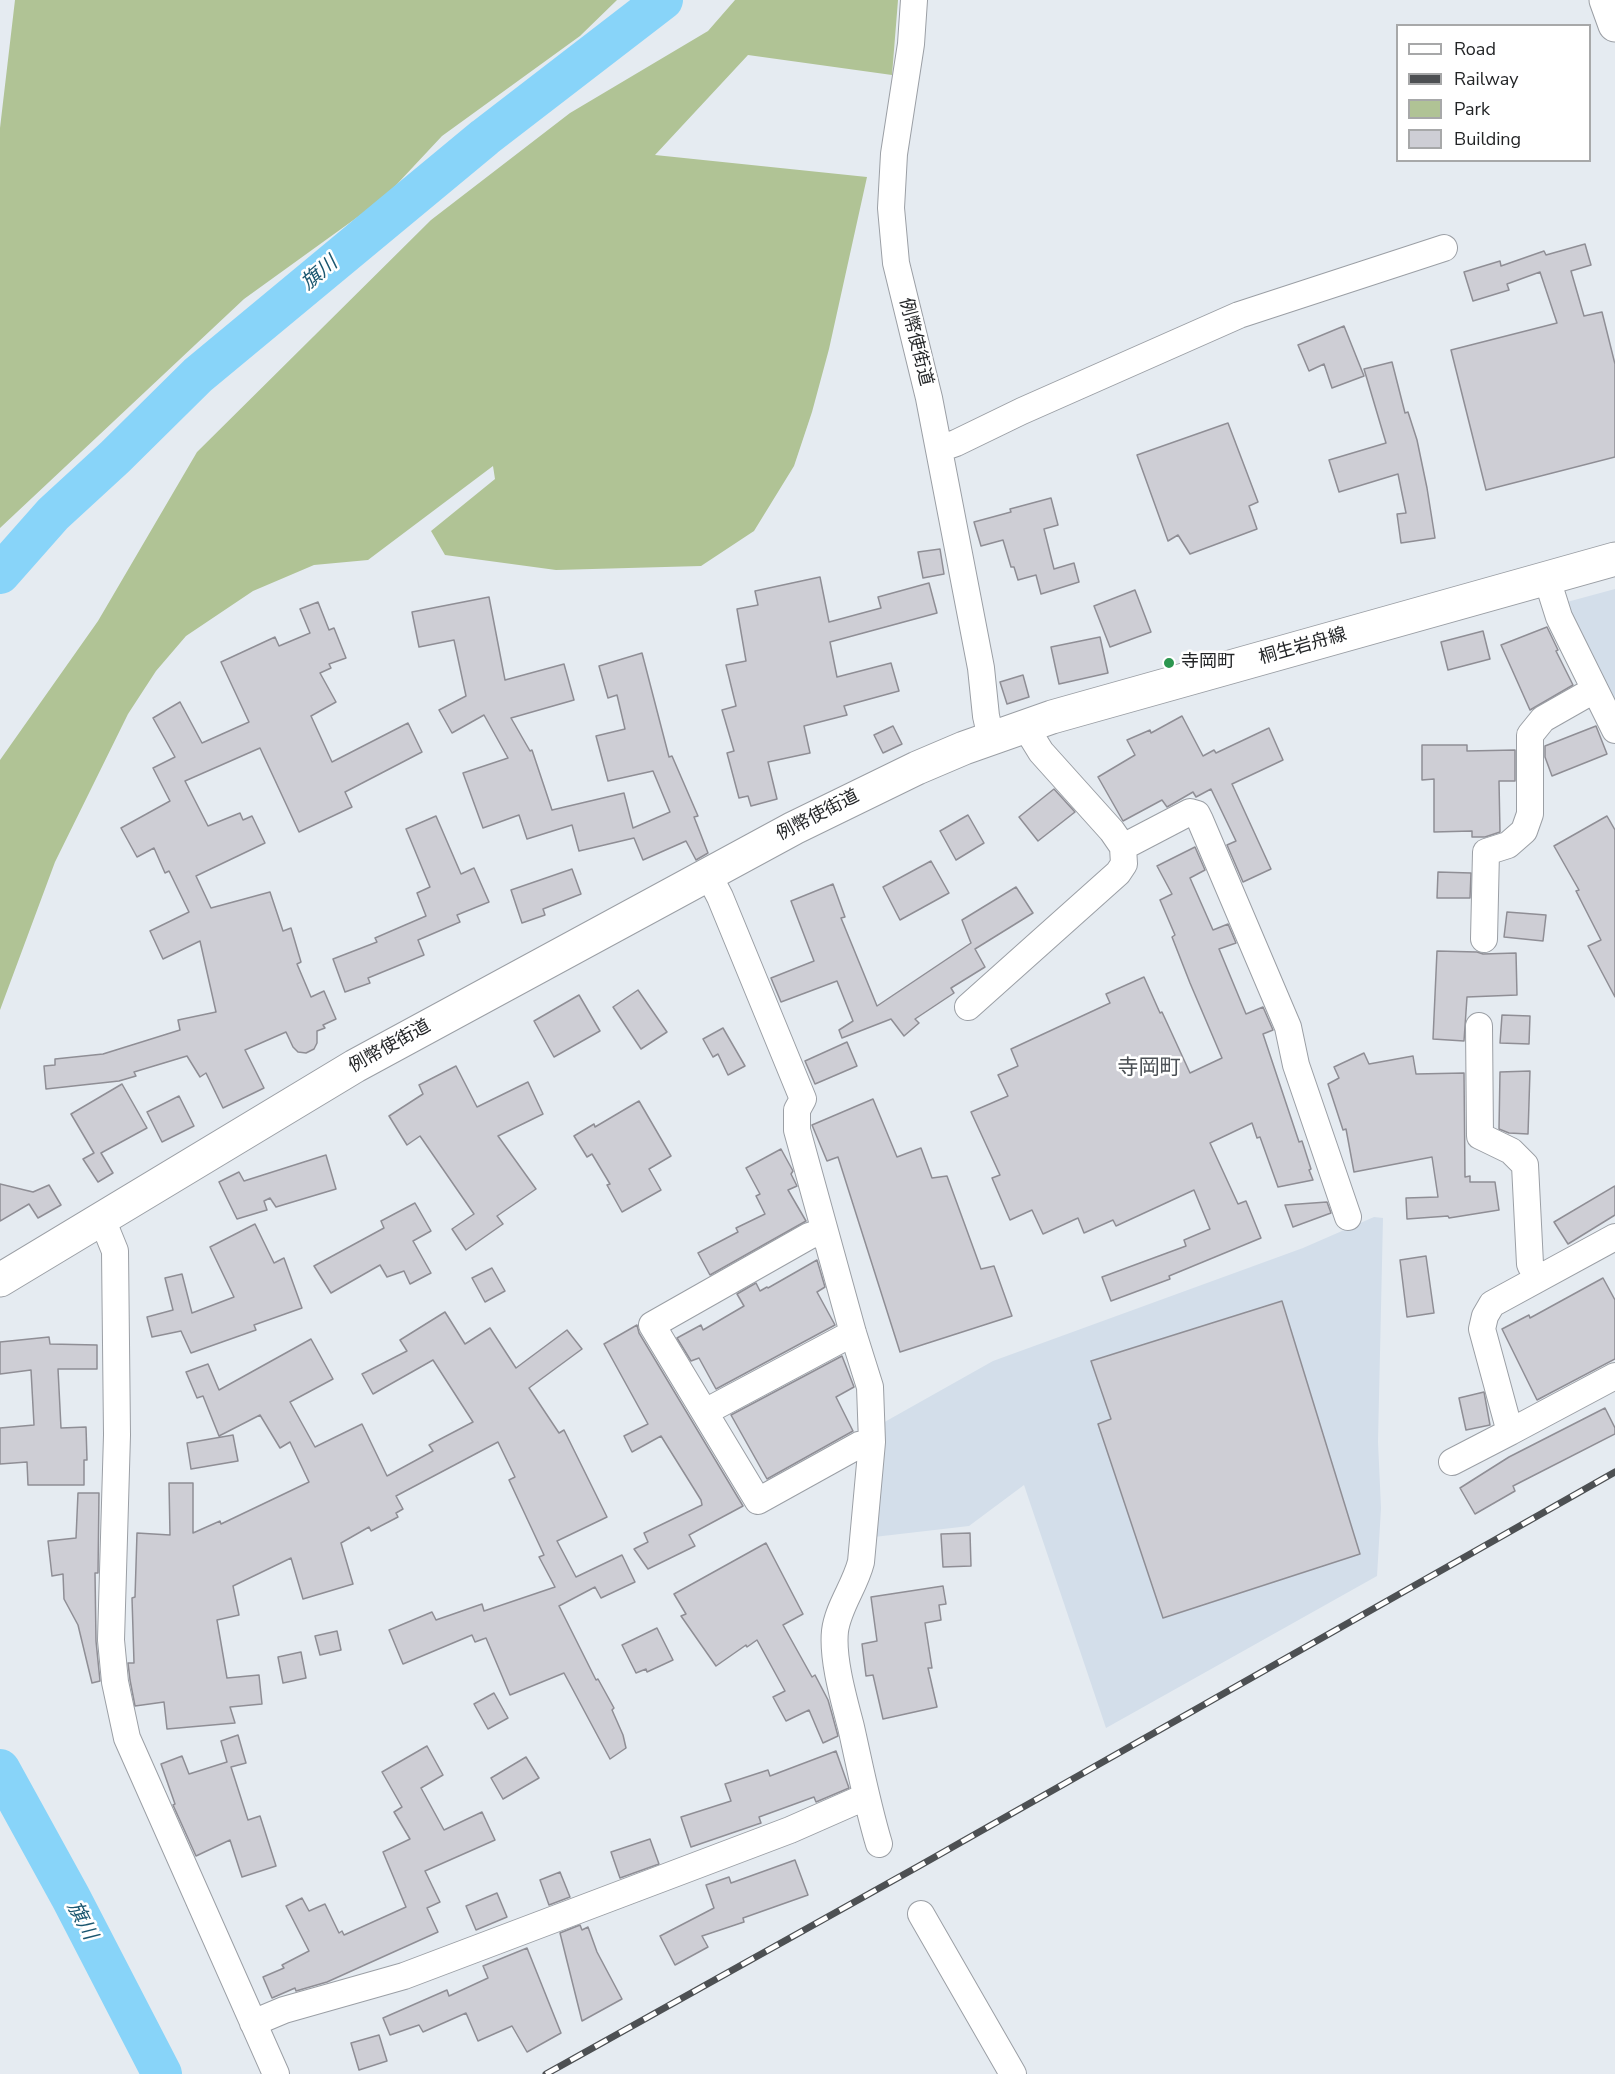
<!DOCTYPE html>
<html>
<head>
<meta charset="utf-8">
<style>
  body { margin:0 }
  #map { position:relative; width:1615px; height:2074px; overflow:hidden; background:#e5ebf1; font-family:"Nunito Sans",sans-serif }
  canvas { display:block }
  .legend { position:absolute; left:1396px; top:24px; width:195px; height:138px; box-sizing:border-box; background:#fff; border:2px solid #a7a8a9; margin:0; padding:8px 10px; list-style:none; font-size:18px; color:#232527 }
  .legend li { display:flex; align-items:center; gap:12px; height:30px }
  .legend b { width:30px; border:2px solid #a7a8a9 }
</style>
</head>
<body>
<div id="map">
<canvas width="1615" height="2074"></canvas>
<ul class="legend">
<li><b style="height:8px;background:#fff"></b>Road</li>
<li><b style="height:8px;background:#4d5053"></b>Railway</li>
<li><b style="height:16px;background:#b0c395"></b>Park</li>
<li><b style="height:16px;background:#ceced5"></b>Building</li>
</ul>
</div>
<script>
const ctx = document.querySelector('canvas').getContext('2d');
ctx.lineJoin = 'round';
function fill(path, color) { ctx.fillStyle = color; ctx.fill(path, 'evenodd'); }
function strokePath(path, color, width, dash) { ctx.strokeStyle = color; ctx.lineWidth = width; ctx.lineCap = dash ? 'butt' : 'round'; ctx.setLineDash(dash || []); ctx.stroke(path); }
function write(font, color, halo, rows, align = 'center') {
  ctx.font = font + ' "Nunito Sans","Noto Sans JP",sans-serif'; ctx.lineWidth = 5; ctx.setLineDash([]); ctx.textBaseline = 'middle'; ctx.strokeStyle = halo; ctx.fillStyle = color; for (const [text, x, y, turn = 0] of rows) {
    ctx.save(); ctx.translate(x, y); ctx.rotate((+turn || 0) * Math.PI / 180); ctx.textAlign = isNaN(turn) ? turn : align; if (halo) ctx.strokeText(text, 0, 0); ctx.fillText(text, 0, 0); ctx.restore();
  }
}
const built = new Path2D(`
  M1615 589V708L1574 625 1567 602Z
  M1374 1217 1383 1218 1378 1442 1381 1508 1377 1576 1106 1728 1024 1485 969 1526 874 1537 881 1424 993 1361 1303 1248Z`);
const green = new Path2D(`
  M15 0H617L580 36 442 136 384 198 244 299 0 528V128Z
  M735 0H898L892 75 748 55 655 155 867 177 829 349 812 412 794 466 754 531 701 566 556 570 445 555 431 531 495 479 493 466 368 560 314 565 253 591 186 636 156 671 128 714 55 862 0 1010V760L98 621 197 452 431 220 570 113 708 31Z`);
const river = new Path2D(`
  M0 574 53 514 115 457 198 375 485 137 663 0
  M0 1769 71 1898 162 2074`);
const building = new Path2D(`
  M1585 244 1591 265 1571 271 1584 316 1602 312 1615 364V457L1486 490 1451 350 1557 323 1540 272 1507 284 1509 290 1473 301 1464 272 1500 261 1501 266 1544 251 1546 255Z
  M1344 326 1364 376 1332 388 1324 364 1309 371 1298 345Z
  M1392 362 1405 413 1408 412 1417 440 1427 488 1435 538 1401 543 1397 514 1406 513 1398 474 1339 492 1329 460 1386 443 1364 369Z
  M1228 423 1258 502 1249 506 1257 529 1190 554 1178 535 1168 541 1137 455Z
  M1051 498 1058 525 1044 529 1054 569 1074 563 1079 582 1041 594 1036 575 1018 580 1014 567H1011L1003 540 981 546 974 522 1011 512 1010 509Z
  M940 549 944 574 923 578 918 552Z
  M820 577 829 622 881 608 878 597 929 583 937 613 830 642 837 677 891 663 899 691 844 706 847 715 804 726 810 753 768 762 777 799 751 806 748 796 739 798 727 753 734 751 722 710 736 706 726 665 746 661 737 609 758 605 755 591Z
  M1135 590 1151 632 1110 647 1094 606Z
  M489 597 505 680 564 664 574 700 511 718 530 751 532 750 552 810 624 793 633 828 670 812 653 771 608 781 596 736 625 729 617 695 608 698 599 666 642 653 669 757 672 756 698 816 694 817 708 853 696 860 686 841 643 860 634 838 579 851 572 825 527 839 519 815 483 828 463 773 508 758 484 715 452 733 439 710 466 696 454 640 419 647 412 612Z
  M318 602 329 630 334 628 346 658 329 664 331 668 320 673 336 702 311 716 332 762 408 723 422 752 345 792 352 807 299 832 260 748 185 781 208 826 240 813 243 820 252 816 265 843 196 876 211 908 270 892 283 931 291 928 301 962 297 964 311 997 324 991 336 1019 323 1025 325 1028 317 1031V1043L314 1049 306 1053 298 1052 293 1047 286 1032 245 1050 264 1088 223 1108 206 1073 200 1077 187 1056 134 1072 136 1076 119 1081 46 1089 44 1066 55 1065V1059L103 1054 180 1030 178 1020 216 1012 200 941 163 959 150 931 189 912 169 871 165 873 154 848 137 857 121 828 170 801 153 768 175 757 153 718 180 702 202 743 249 722 221 662 275 637 279 646 310 633 300 609Z
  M1547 627 1558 650 1556 651 1573 685 1530 710 1501 645Z
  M1483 631 1490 659 1448 670 1441 642Z
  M1100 637 1108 673 1059 684 1051 647Z
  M1023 675 1029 697 1007 704 1000 682Z
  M1182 716 1203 756 1214 750 1216 753 1269 728 1283 760 1232 784 1271 869 1243 882 1227 845 1236 841 1211 789 1196 797 1193 792 1167 807 1162 800 1123 821 1098 777 1135 755 1127 740 1150 730 1151 733Z
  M893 726 902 744 883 753 874 735Z
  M1596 726 1607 754 1552 776 1545 757V746Z
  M1422 745H1467V751L1515 750V781H1499L1500 832 1485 837H1472V831L1434 832V779L1422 780Z
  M1054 789 1075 812 1038 841 1019 817Z
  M968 815 984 843 956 860 940 831Z
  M436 816 461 874 474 868 489 902 457 915 460 922 418 940 424 955 368 978 370 983 345 992 333 959 377 942 375 938 426 916 417 893 430 887 406 829Z
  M1607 816 1615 830V997L1588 946 1601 940 1576 891 1579 890 1554 846Z
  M1195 847 1205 870 1190 878 1213 930 1228 924 1236 943 1219 949 1246 1014 1263 1007 1273 1030 1263 1034 1299 1142 1302 1141 1311 1169 1309 1170 1313 1180 1278 1187 1260 1137 1257 1138 1252 1123 1210 1143 1238 1204 1246 1201 1261 1238 1169 1276 1170 1279 1111 1301 1102 1277 1186 1246 1184 1240 1210 1229 1194 1190 1116 1226 1113 1220 1084 1233 1078 1218 1043 1234 1032 1210 1010 1220 992 1178 1000 1175 971 1112 1008 1096 998 1075 1018 1066 1011 1049 1110 1003 1106 994 1144 977 1160 1013 1162 1012 1190 1073 1222 1058 1190 983 1172 937 1175 935 1160 900 1172 894 1157 866Z
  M931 861 949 893 900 920 883 887Z
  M572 869 581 894 543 909 545 915 522 923 511 890Z
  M1438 872 1471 873 1470 898H1437Z
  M833 884 845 917 841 918 877 1006 971 943 962 920 1016 887 1033 913 975 949 985 967 951 988 954 993 915 1019 919 1023 904 1036 891 1019 842 1038 839 1030 853 1021 837 981 781 1002 771 978 814 961 791 901Z
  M1507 912 1546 915 1543 941 1504 937Z
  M1437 951 1477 952 1483 954 1516 953 1517 995 1467 997 1464 1041 1433 1039Z
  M638 990 667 1032 641 1049 613 1007Z
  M579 995 600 1031 554 1057 534 1021Z
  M1502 1015 1530 1016 1529 1044 1500 1043Z
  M723 1028 745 1066 728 1075 718 1054 713 1057 703 1039Z
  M847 1042 857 1066 815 1084 805 1061Z
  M1364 1053 1369 1064 1413 1056 1416 1074 1464 1073 1465 1177 1470 1176V1182H1495L1499 1210 1449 1218 1448 1216 1407 1219 1406 1198 1438 1197 1432 1157 1354 1172 1346 1129 1343 1130 1328 1084 1339 1078 1334 1067Z
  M456 1066 477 1107 528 1082 543 1114 498 1136 536 1189 497 1216 503 1224 466 1250 452 1229 474 1214 420 1136 407 1145 389 1116 423 1094 419 1085Z
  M1530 1071 1528 1134 1509 1133 1499 1129 1500 1072Z
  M122 1084 147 1128 101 1153 113 1173 98 1182 83 1159 94 1153 71 1114Z
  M179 1096 194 1126 162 1142 147 1112Z
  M873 1099 897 1157 921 1148 932 1178 947 1176 981 1269 994 1266 1012 1316 900 1352 838 1157 827 1161 812 1125Z
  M639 1101 671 1156 649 1169 661 1190 622 1212 607 1185 610 1184 592 1154 587 1157 574 1136 594 1124 595 1127Z
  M781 1149 793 1171 791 1174 797 1186 788 1190 806 1221 710 1275 698 1253 738 1232 736 1228 765 1214 756 1196 760 1194 746 1168Z
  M326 1155 336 1189 276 1207 270 1198 264 1201 267 1210 237 1219 219 1182 239 1172 244 1181Z
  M0 1184 33 1192 49 1185 61 1205 38 1218 29 1204 0 1221Z
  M1615 1186V1215L1568 1244 1554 1222Z
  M1327 1202 1331 1213 1293 1227 1285 1205Z
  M415 1203 431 1231 413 1241 431 1273 410 1284 404 1271 387 1277 380 1265 331 1293 314 1266 384 1228 381 1221Z
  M255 1224 274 1263 284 1258 302 1308 254 1325 256 1330 191 1353 181 1331 152 1337 147 1317 173 1310 165 1278 182 1274 192 1313 234 1297 210 1247Z
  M1426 1256 1434 1313 1407 1317 1400 1260Z
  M817 1260 825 1287 817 1292 835 1325 716 1389 699 1358 691 1361 677 1338 701 1325 703 1330 744 1306 737 1294 756 1283 760 1291 767 1287 768 1288Z
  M492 1268 505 1291 485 1302 472 1278Z
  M1603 1278 1615 1300V1359L1537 1400 1502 1329 1529 1315 1530 1318Z
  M1282 1301 1360 1554 1163 1618 1098 1424 1111 1419 1091 1361Z
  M445 1312 465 1344 490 1328 516 1368 567 1330 582 1349 529 1388 559 1433 564 1430 607 1517 557 1541 576 1577 622 1555 635 1582 601 1598 595 1587 559 1606 596 1680 598 1679 614 1708 612 1710 623 1735 626 1748 610 1759 564 1673 510 1695 486 1638 475 1642 472 1635 403 1664 389 1630 432 1612 436 1620 482 1604 484 1611 555 1587 539 1557 544 1555 509 1480 515 1477 498 1442 396 1496 403 1509 396 1513 398 1517 371 1531 369 1527 341 1543 353 1584 303 1599 291 1558 233 1586 239 1615 217 1620 227 1678 259 1675 262 1704 230 1707 235 1723 167 1729 164 1702 135 1706 130 1680 128 1663H134L132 1598 135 1597 137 1533 170 1535 169 1483H193V1533L220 1521 221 1524 309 1482 290 1442 280 1448 260 1415 219 1436 203 1396 197 1398 186 1372 208 1364 219 1390 311 1339 333 1379 290 1402 315 1447 362 1424 387 1476 433 1451 429 1445 473 1422 433 1360 373 1394 362 1374 407 1351 400 1340Z
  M637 1325 639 1333 743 1506 689 1535 695 1546 648 1569 634 1549 648 1542 644 1533 702 1505 701 1500 661 1436 632 1452 624 1436 648 1424 604 1344Z
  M49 1337 50 1344 97 1345V1369H58L61 1428 86 1427 87 1460H84V1485H28L27 1462 0 1464V1428L34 1425 31 1370 0 1374V1342Z
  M842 1356 854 1387 836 1397 853 1431 767 1479 731 1415Z
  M1484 1392 1490 1425 1466 1430 1459 1398Z
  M1605 1408 1615 1428V1434L1513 1486 1515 1491 1475 1514 1460 1488 1509 1457Z
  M233 1435 238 1461 191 1469 187 1443Z
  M78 1493H99L98 1573H95L96 1641 100 1681 92 1683 78 1625 64 1599 63 1574 52 1576 48 1541 76 1538Z
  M970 1533 971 1566 943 1567 941 1534Z
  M766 1543 803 1614 783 1625 812 1677 815 1675 828 1700 832 1714 838 1736 823 1743 809 1710 786 1721 773 1697 785 1691 757 1640 747 1647 746 1645 716 1666 681 1616 686 1614 674 1594Z
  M943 1586 946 1604 939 1605 941 1620 925 1623 932 1668H928L937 1707 883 1719 873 1675 866 1676 862 1644 877 1641 871 1597Z
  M657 1628 673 1660 647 1672 646 1669 636 1673 622 1645Z
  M337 1631 341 1650 320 1655 315 1636Z
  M301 1652 306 1678 283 1683 278 1657Z
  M494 1693 508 1718 488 1729 474 1704Z
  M238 1735 246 1763 231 1767 248 1820 260 1816 276 1866 242 1877 230 1840 196 1856 173 1805 175 1804 161 1764 182 1756 189 1774 227 1762 221 1741Z
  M427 1746 443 1775 421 1788 444 1830 482 1812 495 1840 425 1871 440 1902 427 1908 438 1932 327 1982 296 1991 295 1988 272 1998 263 1977 284 1968 282 1965 309 1951 286 1906 302 1898 309 1911 325 1904 339 1933 342 1931 344 1935 406 1907 383 1852 410 1839 394 1812 402 1807 382 1772Z
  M836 1751 849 1788 816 1802 814 1797 759 1817 761 1823 691 1847 681 1817 731 1801 725 1784 768 1770 770 1776Z
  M526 1757 539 1778 503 1799 491 1778Z
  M650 1839 659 1864 620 1878 611 1852Z
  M795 1860 808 1895 743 1918 744 1922 702 1936 708 1947 675 1965 660 1936 714 1908 706 1885 729 1877 731 1883Z
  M560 1872 570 1897 549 1905 540 1880Z
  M497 1893 507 1917 476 1930 466 1906Z
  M580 1925 582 1930 588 1927 597 1952 622 1999 582 2021 560 1933Z
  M527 1948 561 2033 527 2052 512 2026 478 2041 466 2013 423 2032 419 2025 390 2035 383 2018 447 1990 449 1996 488 1978 483 1966Z
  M379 2035 387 2061 359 2070 351 2043Z`);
const minor = new Path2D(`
  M914 0 911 44 894 154 891 208 896 263 929 398 981 668 986 716 991 738
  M939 449 956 443 1022 411 1239 315 1444 248
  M1547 579 1559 617 1615 730
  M1123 847 1190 812 1197 814 1200 820 1288 1027 1296 1065 1348 1217
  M708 874 720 897 803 1099 797 1110V1130L853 1333 870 1387 872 1442 861 1562C855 1586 838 1607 835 1631 832 1659 844 1700 851 1727 860 1767 867 1804 879 1844
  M1484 939 1486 852 1508 845 1524 831 1530 814V735L1543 719 1594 690
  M968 1007 1118 873 1124 864 1123 847 1112 831 1041 752 1025 726
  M1479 1026 1480 1136 1511 1151 1525 1165 1530 1264 1537 1279
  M102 1219 115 1251 117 1435 111 1640 115 1682 127 1738 276 2074
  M824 1231 809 1236 652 1325 758 1501 859 1445 872 1442
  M1615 1237 1492 1304 1485 1316 1482 1329 1510 1432 1615 1376
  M705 1412 853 1333
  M1452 1462 1510 1432
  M921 1914 1013 2074
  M253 2023 284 2010 404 1976 790 1830 865 1797`);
const tertiary = new Path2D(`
  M1606 0 1615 25`);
const primary = new Path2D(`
  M0 1280 355 1066 794 828 917 768 964 748 1052 717 1615 559`);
const rail = new Path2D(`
  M546 2074 919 1866 1615 1472`);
const markers = [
  [1169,663,6,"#2b964f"]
];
const streetNames = [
  ["例幣使街道",915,342,76],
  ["桐生岩舟線",1303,647,-16],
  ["例幣使街道",818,816,-27],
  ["例幣使街道",390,1047,-29]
];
const poiNames = [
  ["寺岡町",1181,663]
];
const waterNames = [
  ["旗川",320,274,-40],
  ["旗川",81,1921,62]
];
const quarterNames = [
  ["寺岡町",1149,1069]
];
fill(built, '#d3deea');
fill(green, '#b0c395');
strokePath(river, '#88d4f9', 40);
fill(building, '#ceced5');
strokePath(building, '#8f8e95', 1.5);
strokePath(minor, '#9b9fa5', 28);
strokePath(tertiary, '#9b9fa5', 35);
strokePath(primary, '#9b9fa5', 35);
strokePath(minor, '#fff', 26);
strokePath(tertiary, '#fff', 33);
strokePath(primary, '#fff', 33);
strokePath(rail, '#4d5053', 7);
strokePath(rail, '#fff', 4.5, [14]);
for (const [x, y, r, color] of markers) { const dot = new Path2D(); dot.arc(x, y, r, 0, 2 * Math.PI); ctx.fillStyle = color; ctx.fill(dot); strokePath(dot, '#fff', 2); }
write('18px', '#232527', '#fff', streetNames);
write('18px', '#232527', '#fff', poiNames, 'left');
write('italic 20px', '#1b5770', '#fff', waterNames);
write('21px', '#4b5055', '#fff', quarterNames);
</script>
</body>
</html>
